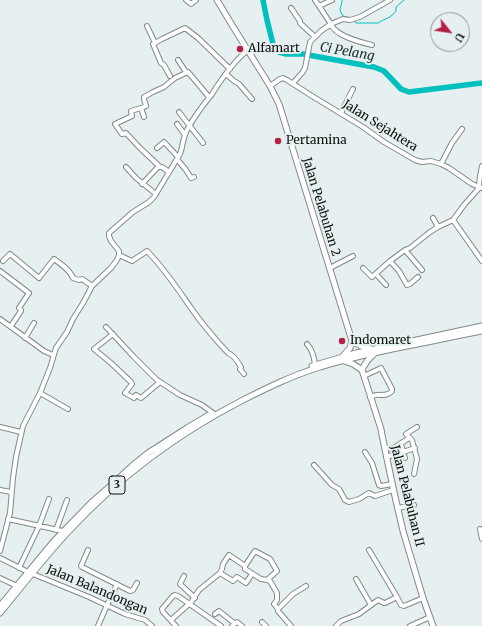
<!DOCTYPE html>
<html>
<head>
<meta charset="utf-8">
<style>
  body { margin:0 }
  #map { position:relative; width:482px; height:626px; overflow:hidden; background:#e6f0f0; font-family:Merriweather,serif }
  canvas { display:block }
  .north { position:absolute; left:430px; top:12px; width:40px; height:40px; box-sizing:border-box; background:#e6f0f0; border:1px solid #909797; border-radius:50%; rotate:120deg; font-size:11px; font-weight:700; line-height:16px; text-align:center; color:#0e1111 }
  .north::after { content:''; display:block; margin:auto; width:14px; height:18px; background:#b22043; clip-path:polygon(50% 0,100% 100%,50% 72%,0 100%) }
</style>
</head>
<body>
<div id="map">
<canvas width="482" height="626"></canvas>
<div class="north">U</div>
</div>
<script>
const ctx = document.querySelector('canvas').getContext('2d');
ctx.lineJoin = 'round';
function strokePath(path, color, width, dash) { ctx.strokeStyle = color; ctx.lineWidth = width; ctx.lineCap = dash ? 'butt' : 'round'; ctx.setLineDash(dash || []); ctx.stroke(path); }
function write(font, color, halo, rows, align = 'center') {
  ctx.font = font + ' Merriweather,serif'; ctx.lineWidth = 4; ctx.setLineDash([]); ctx.textBaseline = 'middle'; ctx.strokeStyle = halo; ctx.fillStyle = color; for (const [text, x, y, turn = 0] of rows) {
    ctx.save(); ctx.translate(x, y); ctx.rotate((+turn || 0) * Math.PI / 180); ctx.textAlign = isNaN(turn) ? turn : align; if (halo) ctx.strokeText(text, 0, 0); ctx.fillText(text, 0, 0); ctx.restore();
  }
}
const stream = new Path2D(`
  M342 0C342 9 337 7 343 16L351 18
  M353 20 356 23H378C384 19 391 18 396 11V7L404 0`);
const river = new Path2D(`
  M263 0 267 20 273 44 279 52 286 54H303L374 67 384 71 401 89 409 92 482 83`);
const minor = new Path2D(`
  M186 0 191 4 196 0
  M319 6 332 0
  M291 8 300 21V23L315 37
  M147 26 155 43
  M372 45C360 42 335 36 331 24L343 19 350 20 360 17 390 0
  M178 60 186 72
  M226 74 234 81 239 84 252 99
  M170 76 164 65 161 63 153 44 162 39 185 28 198 38 230 69
  M293 83 302 73 305 68 310 42 321 31 331 24 315 0
  M270 86 280 79 283 78 287 80 312 96 363 127 384 142 415 160 422 162 431 161 441 164 449 168 472 184 482 188
  M141 108 146 106 144 99V97L153 92 164 87 175 78 188 72 209 97
  M179 112 203 143
  M341 113 353 89
  M144 117 141 108 131 111 132 116 115 124 122 134 126 133 139 147 159 166 160 167H162L169 172
  M177 124 185 135
  M157 148 164 142 165 143 178 157
  M177 159 186 170 191 178 194 177
  M441 164 452 143 462 129
  M126 167 136 178 156 194
  M142 184 159 166
  M479 186 480 176 482 166
  M480 187 464 205 453 220 482 261
  M433 218 438 227
  M405 250 422 270
  M119 255 132 261 147 251C164 268 177 288 191 308 202 324 215 339 228 353 234 355 238 362 241 367L240 369 244 374
  M3 261 10 254 39 278 54 259C61 264 70 270 73 278L79 280 82 279 92 286
  M390 261 399 271 407 285 410 284 418 277
  M330 268 353 256
  M363 268 372 277 390 261 405 250 410 248 430 232 438 227 453 220
  M0 271 29 293 19 308 21 310V311L11 326
  M376 274 386 285
  M0 319 44 351 53 355
  M106 327 134 357 157 380 180 395 202 405 213 413
  M113 334 94 349 111 363 131 382 132 384 125 393 134 398 136 395 141 398 160 382
  M25 338 34 323
  M307 344C313 351 314 357 315 365
  M364 376 381 368 392 389V391C388 395 385 395 380 395 377 394 373 396 370 397
  M40 393 68 409
  M0 427 21 432
  M401 444 405 458
  M385 449 388 448 392 449 409 438
  M365 452 372 463 379 485 381 486 392 484
  M386 457 397 454 415 448
  M314 465 332 485 339 489 345 500 349 502 359 499 369 493 375 496 393 490
  M414 474 417 459 412 440 406 434 417 427
  M0 490 11 492
  M398 508 414 505
  M8 519 63 531
  M480 529 482 539
  M56 530 67 500
  M88 550 81 566 82 567 130 591 133 590 137 583
  M369 550 397 597
  M0 551 10 513 13 478 16 457 23 426 40 393 50 368 56 348 67 332 73 319 83 303 92 286 111 268 117 260 119 255V251L111 241 109 236V233L133 212 149 202 154 197 180 154C183 146 183 137 187 130 194 117 203 105 212 94 222 78 233 62 248 50
  M0 558 28 572
  M19 568 39 526 49 499
  M220 573 233 581 237 577 246 583 252 574
  M33 574 89 597 125 614 145 620 152 626
  M184 576 180 584 195 598
  M0 578 17 586
  M356 579 371 605
  M267 580 277 571 270 559 255 551 245 566V569L261 579 267 580 270 581 277 593V600L274 604 278 609V611L291 626
  M190 604 199 590 220 573 222 569 223 564 229 555 245 566
  M278 609 293 594 306 586
  M215 614 219 611 234 623
  M171 620 189 604
  M262 622 266 626
  M98 626 107 605 117 584
  M176 626 163 612 162 609 173 596 175 595 178 596 221 626
  M232 626 237 622 242 626
  M336 626 341 621 359 614 378 600 384 603H385L397 597 401 605 404 606 423 598
  M410 626 430 617`);
const major = new Path2D(`
  M217 0 232 25 270 86 279 104 352 341 350 348 343 356
  M352 341 361 346 371 349
  M344 361 353 364 362 370
  M312 366 356 353 482 326
  M362 370 381 429 382 435 394 492 403 531 423 598 433 626
  M362 370C365 363 369 358 375 353
  M0 606 54 541 91 503 107 489 132 466 148 453 187 428 209 415
  M0 613C22 586 44 558 68 532 118 478 177 434 243 400 267 388 291 376 317 368 345 359 374 353 402 347 429 342 455 336 482 331`);
const markers = [
  [240,49,4,"#b22043"],
  [278,141,4,"#b22043"],
  [342,341,4,"#b22043"]
];
const shields = [
  [117,485,16]
];
const shieldNames = [
  ["3",117,485]
];
const poiNames = [
  ["Alfamart",248,49],
  ["Pertamina",286,141],
  ["Indomaret",350,341]
];
const streetNames = [
  ["Jalan Sejahtera",380,126,32],
  ["Jalan Pelabuhan 2",321,207,73],
  ["Jalan Pelabuhan II",407,496,76],
  ["Jalan Balandongan",97,590,23]
];
const waterNames = [
  ["Ci Pelang",347,52,10]
];
strokePath(stream, '#01c0be', 1);
strokePath(river, '#01c0be', 5.5);
strokePath(minor, '#808989', 6);
strokePath(major, '#808989', 7);
strokePath(minor, '#fff', 4);
strokePath(major, '#fff', 5);
for (const [x, y, r, color] of markers) { const dot = new Path2D(); dot.arc(x, y, r, 0, 2 * Math.PI); ctx.fillStyle = color; ctx.fill(dot); strokePath(dot, '#e6f0f0', 1.5); }
for (const [x, y, w] of shields) { const box = new Path2D(); box.roundRect(x - w / 2, y - 9, w, 18, 3); ctx.fillStyle = '#e6f0f0'; ctx.fill(box); strokePath(box, '#0e1111', 1); }
write('bold 11px', '#0e1111', null, shieldNames);
write('12px', '#0e1111', '#e6f0f0', poiNames, 'left');
write('12px', '#0e1111', '#e6f0f0', streetNames);
write('italic 13px', '#152e2e', '#e6f0f0', waterNames);
</script>
</body>
</html>
